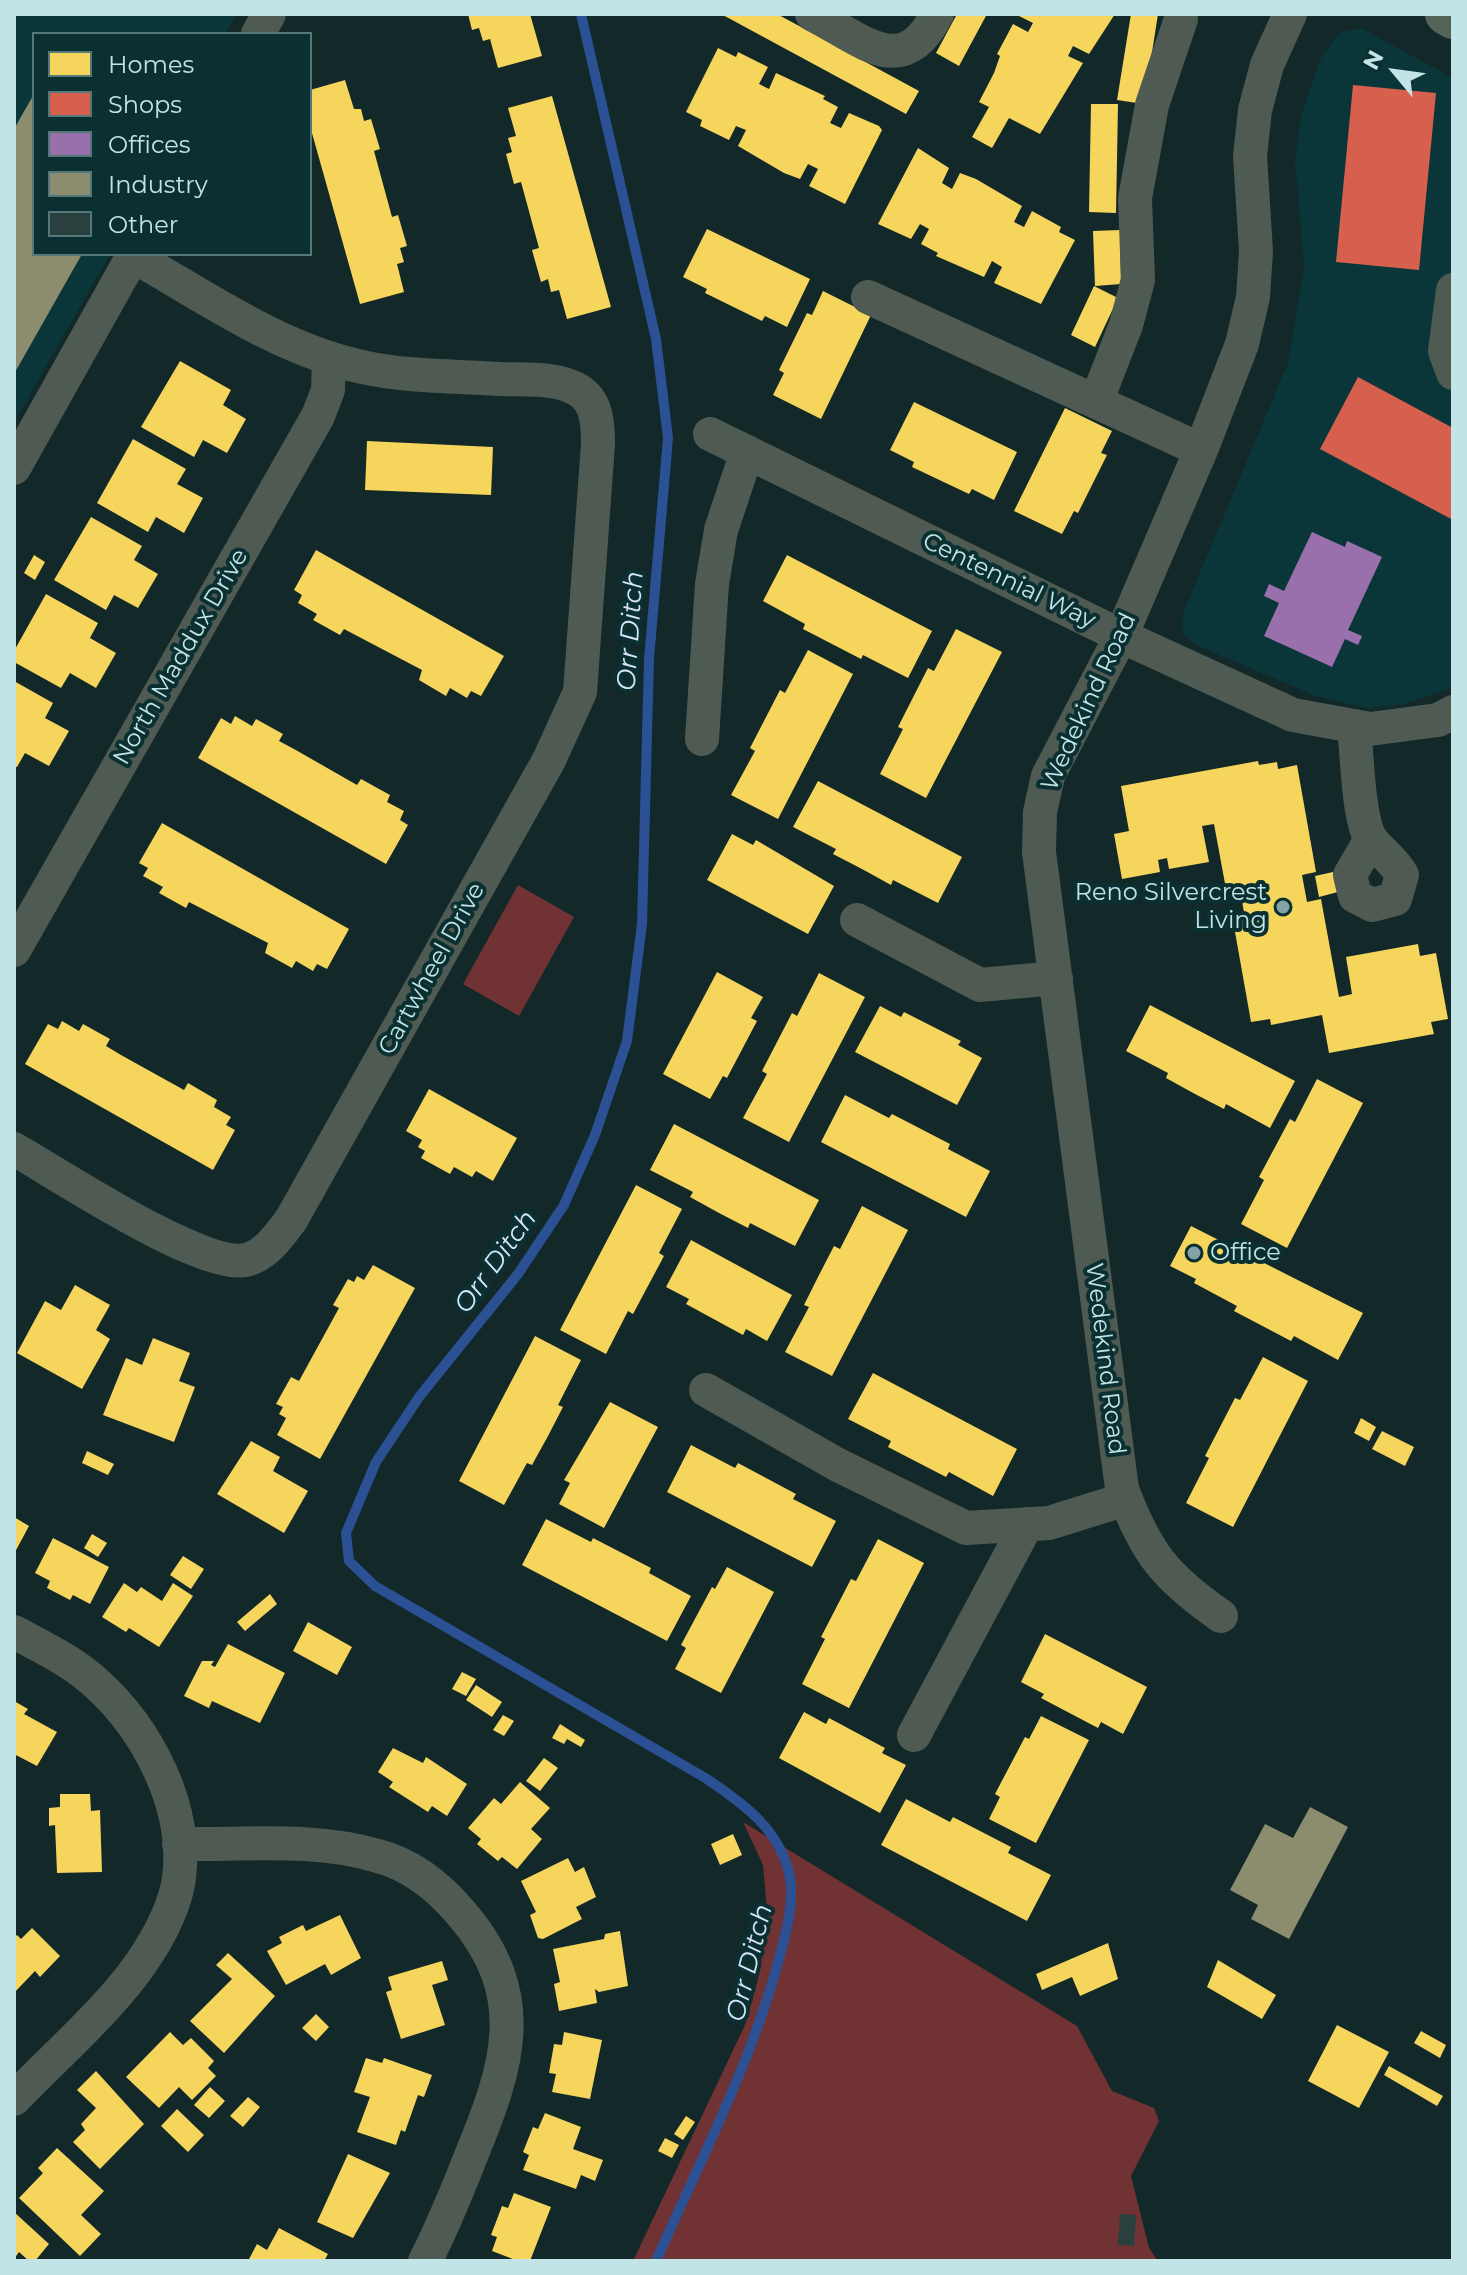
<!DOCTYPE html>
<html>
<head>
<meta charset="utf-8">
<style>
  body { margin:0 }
  #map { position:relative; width:1467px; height:2275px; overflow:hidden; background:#132829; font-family:Montserrat,sans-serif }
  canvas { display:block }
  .frame { position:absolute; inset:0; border:16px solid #c3e4e6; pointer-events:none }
  .legend { position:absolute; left:32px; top:32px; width:280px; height:224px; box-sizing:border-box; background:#0a3032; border:2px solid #54787a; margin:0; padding:10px 14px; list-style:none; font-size:24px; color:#c3e4e6 }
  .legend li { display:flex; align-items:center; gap:16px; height:40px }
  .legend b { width:40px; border:2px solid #54787a }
  .north { position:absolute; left:1355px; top:32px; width:80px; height:80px; -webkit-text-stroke:6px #0a3032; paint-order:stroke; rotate:299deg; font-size:22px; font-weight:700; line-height:32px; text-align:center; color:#c3e4e6 }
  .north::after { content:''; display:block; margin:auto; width:28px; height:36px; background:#c3e4e6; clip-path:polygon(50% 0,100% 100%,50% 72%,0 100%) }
</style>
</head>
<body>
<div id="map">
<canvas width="1467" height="2275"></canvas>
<div class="frame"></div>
<ul class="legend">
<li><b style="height:22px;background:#f6d55c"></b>Homes</li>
<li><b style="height:22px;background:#d6604d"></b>Shops</li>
<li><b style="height:22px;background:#9970ab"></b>Offices</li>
<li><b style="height:22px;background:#8c8c6e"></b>Industry</li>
<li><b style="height:22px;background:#2a403e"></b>Other</li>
</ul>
<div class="north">N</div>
</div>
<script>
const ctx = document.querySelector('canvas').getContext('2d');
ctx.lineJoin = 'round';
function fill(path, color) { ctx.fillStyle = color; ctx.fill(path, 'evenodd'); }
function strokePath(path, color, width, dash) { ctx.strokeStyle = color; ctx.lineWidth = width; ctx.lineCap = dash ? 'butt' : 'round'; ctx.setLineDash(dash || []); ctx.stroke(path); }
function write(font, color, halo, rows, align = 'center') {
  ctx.font = font + ' Montserrat,sans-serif'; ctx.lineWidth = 8; ctx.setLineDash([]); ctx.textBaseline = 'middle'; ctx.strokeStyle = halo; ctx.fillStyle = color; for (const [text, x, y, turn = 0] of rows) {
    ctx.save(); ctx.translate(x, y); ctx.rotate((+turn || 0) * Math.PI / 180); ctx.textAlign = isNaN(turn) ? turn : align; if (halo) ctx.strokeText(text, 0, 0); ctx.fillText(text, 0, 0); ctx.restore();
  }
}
const built = new Path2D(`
  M14 14H237L225 34H34V254H110L14 423Z
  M1361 28 1453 78V687L1404 704 1367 708 1316 696 1194 644 1182 632 1183 613 1288 363 1304 267 1295 161 1301 115 1321 58 1339 33Z`);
const green = new Path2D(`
  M518 885 574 917 519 1016 463 984Z
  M743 1822 1077 2026 1112 2091 1154 2108 1159 2121 1131 2176 1149 2248 1158 2261H633L745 2025 758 1979 768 1920 763 1865Z`);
const homes = new Path2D(`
  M468 14H530L542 56 498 68 490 39 483 41 479 28 472 30Z
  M721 14H777L919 91 906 114Z
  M957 14H987L959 66 936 53Z
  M1015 14H1115L1089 54 1073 46 1068 56 1083 63 1040 134 1009 118 992 148 972 137 989 107 979 102 994 73 1000 56 997 54 1013 24 1028 32 1033 23Z
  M1131 14H1158L1144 104 1117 100Z
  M718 48 736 57 738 52 768 67 759 84 769 89 776 73 825 96 823 99 838 107 830 123 841 128 849 113 879 126 882 130 845 204 809 186 818 169 808 164 800 179 784 173 738 146 746 130 736 126 729 140 700 126 702 120 686 112Z
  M345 80 354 109H361L364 121 371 119 380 149 374 151 392 217 398 215 407 246 400 248 404 262 397 264 404 292 360 304 310 126V90Z
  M552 96 611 307 567 319 559 290 551 292 548 279 541 282 532 250 539 248 521 182 514 184 506 154 512 152 508 138 516 136 508 108Z
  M1091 104H1118L1116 213 1089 212Z
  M918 148 949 168 942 183 952 189 960 173 976 179 1022 206 1014 222 1024 227 1032 211 1061 227 1059 232 1075 240 1041 304 994 283 1002 267 992 261 984 277 936 256 938 253 921 244 929 229 920 224 911 239 878 224Z
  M707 229 810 279 787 327 765 316 762 321 705 293 707 289 683 277Z
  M1120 230 1121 284 1095 286 1093 231Z
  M1094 286 1118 298 1095 347 1071 335Z
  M823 291 871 315 821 419 773 395 784 373 779 370 807 313 812 315Z
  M180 361 231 390 223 405 246 419 227 453 203 440 194 457 141 427Z
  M914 402 1017 452 994 500 972 489 969 494 912 467 914 462 890 450Z
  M1065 408 1112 431 1101 453 1107 455 1078 513 1074 511 1062 534 1014 511Z
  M133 439 186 469 177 484 203 498 184 533 156 517 148 532 97 503Z
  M367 441 493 447 491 495 365 490Z
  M91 517 142 546 134 560 158 574 138 608 114 595 106 610 54 580Z
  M316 550 504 656 481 696 471 691 467 698 450 688 446 696 419 680 422 670 344 629 340 635 313 620 317 614 298 603 302 595 294 590Z
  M34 555 45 562 35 580 24 573Z
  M787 555 932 631 908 678 863 655 861 659 803 629 805 624 763 601Z
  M46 594 98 623 90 638 116 653 96 688 70 673 61 688 14 662V651Z
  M956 629 1002 652 926 798 880 774 903 729 898 727 928 668 934 671Z
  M808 650 853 674 778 819 731 795 755 751 750 748 780 690 785 693Z
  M14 681 53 703 45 718 69 731 49 766 25 753 17 767 14 766Z
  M235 716 252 726 256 719 283 734 279 741 294 749 357 785 361 779 390 795 387 802 404 811 400 820 408 825 386 864 198 758 221 718 231 724Z
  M1258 761 1259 765 1277 762 1278 769 1297 765 1316 872 1302 875 1307 902 1321 899 1339 997 1352 994 1346 957 1418 944 1420 956 1436 953 1448 1019 1431 1022 1434 1034 1329 1053 1322 1015 1271 1025 1270 1019 1251 1022 1232 915 1244 912 1239 886 1226 889 1214 824 1202 826 1209 862 1169 869 1167 858 1158 860 1160 872 1122 879 1114 834 1129 831 1121 786Z
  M818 781 962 857 938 903 893 880 891 885 862 869 833 854 836 849 793 827Z
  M162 823 349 929 327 969 317 964 313 971 296 961 292 968 265 953 268 943 189 902 186 908 159 893 163 887 143 876 148 868 139 863Z
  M732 834 753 845 756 840 834 886 808 934 707 880Z
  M1333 872 1338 892 1319 897 1315 876Z
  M717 972 763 997 751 1018 757 1021 727 1078 723 1076 710 1099 663 1074Z
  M819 973 865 997 789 1142 743 1118 767 1074 762 1071 792 1013 797 1016Z
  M1150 1005 1295 1081 1270 1128 1226 1104 1224 1109 1195 1094 1166 1078 1168 1073 1126 1051Z
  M880 1006 901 1017 904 1012 961 1041 958 1045 982 1058 957 1105 855 1052Z
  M62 1021 79 1031 83 1024 110 1039 106 1046 121 1055 184 1090 188 1083 217 1100 214 1107 231 1117 226 1125 235 1130 213 1170 25 1064 48 1024 58 1029Z
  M1317 1079 1363 1103 1287 1248 1241 1224 1264 1180 1259 1177 1290 1119 1295 1122Z
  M429 1089 517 1138 493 1181 476 1171 472 1177 454 1167 450 1174 421 1158 425 1151 418 1147 422 1140 406 1131Z
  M845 1095 889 1118 892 1114 950 1144 948 1149 990 1171 966 1217 821 1142Z
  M674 1124 819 1200 795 1246 750 1223 748 1228 719 1213 690 1197 693 1192 650 1170Z
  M636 1185 682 1209 659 1253 664 1256 633 1314 628 1311 606 1354 560 1330Z
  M862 1206 908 1230 832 1376 785 1352 809 1307 804 1305 819 1275 834 1246 840 1249Z
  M1191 1226 1363 1313 1338 1360 1294 1336 1291 1341 1234 1311 1237 1306 1194 1283 1196 1279 1170 1266Z
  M691 1240 792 1295 767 1341 746 1329 743 1335 686 1304 689 1299 666 1287Z
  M373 1265 415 1288 320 1459 277 1435 286 1418 279 1414 283 1407 276 1404 291 1377 299 1381 339 1308 333 1305 348 1279 354 1282 357 1276 364 1280Z
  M75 1285 110 1305 96 1330 110 1339 82 1389 17 1353 45 1301 61 1310Z
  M535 1336 581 1360 558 1405 563 1407 548 1436 532 1465 527 1463 504 1505 459 1481Z
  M153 1338 190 1353 179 1381 195 1387 174 1442 103 1415 126 1358 142 1365Z
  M1263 1357 1308 1381 1233 1527 1186 1503 1209 1458 1205 1456 1235 1398 1240 1400Z
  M873 1373 1017 1449 993 1496 949 1472 946 1477 888 1447 891 1441 848 1419Z
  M610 1402 658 1427 604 1528 559 1504 570 1483 564 1480Z
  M1361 1418 1376 1427 1369 1441 1354 1433Z
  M1382 1431 1414 1447 1405 1466 1372 1449Z
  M251 1441 280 1457 273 1471 308 1491 284 1533 217 1494Z
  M691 1445 735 1468 738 1463 796 1494 793 1499 836 1521 812 1567 667 1492Z
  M87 1451 114 1464 108 1475 82 1463Z
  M14 1517 29 1526 14 1554Z
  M546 1519 591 1542 593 1538 651 1568 649 1573 691 1596 667 1641 522 1565Z
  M92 1534 107 1543 98 1557 84 1548Z
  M53 1538 109 1567 90 1604 73 1595 70 1600 47 1588 50 1581 35 1573Z
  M878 1539 924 1563 849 1708 802 1684 825 1639 821 1637 851 1579 856 1581Z
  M183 1556 204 1569 191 1589 170 1575Z
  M727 1567 774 1592 721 1693 675 1669 686 1648 681 1645 712 1587 715 1589Z
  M124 1583 137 1592 141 1587 162 1601 173 1583 193 1596 159 1647 129 1628 126 1632 102 1617Z
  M270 1594 277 1604 245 1631 237 1622Z
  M308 1622 352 1647 337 1675 293 1651Z
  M1045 1634 1147 1687 1123 1734 1101 1722 1098 1728 1041 1698 1044 1694 1021 1682Z
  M228 1644 285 1673 260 1723 212 1701 209 1708 184 1696 202 1661H214L211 1665 215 1667Z
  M462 1672 476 1679 466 1696 452 1689Z
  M476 1685 502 1702 492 1717 466 1700Z
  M14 1701 28 1709 24 1714 57 1732 37 1766 14 1754Z
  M804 1712 826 1724 829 1718 885 1748 882 1753 906 1765 880 1813 779 1758Z
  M503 1715 514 1721 504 1736 493 1730Z
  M1041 1716 1089 1740 1036 1843 989 1819 1000 1797 995 1794 1025 1737 1029 1739Z
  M560 1724 585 1740 581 1747 567 1739 564 1744 552 1738Z
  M393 1748 423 1763 426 1757 467 1784 447 1816 432 1806 428 1812 389 1787 393 1782 378 1772Z
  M544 1758 558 1768 540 1791 526 1781Z
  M520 1782 550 1808 531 1829 542 1839 517 1869 502 1857 498 1861 477 1844 481 1839 468 1828 494 1798 501 1804Z
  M60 1794H90L91 1811 100 1810 102 1872 57 1873 55 1825 49 1826V1808L60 1807Z
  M906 1799 950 1822 953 1817 1011 1847 1008 1853 1051 1875 1027 1921 881 1845Z
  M733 1834 742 1855 720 1865 711 1844Z
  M568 1858 575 1872 584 1867 596 1897 576 1907 582 1919 543 1939 538 1938 530 1915 536 1912 521 1881Z
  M340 1915 361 1958 331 1975 325 1964 286 1985 267 1951 282 1943 279 1937 303 1925 306 1931Z
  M32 1928 60 1956 40 1977 35 1971 14 1993V1938L17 1935 21 1939Z
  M620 1931 628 1986 599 1992 595 1989 597 2003 559 2011 554 1984 560 1982 553 1949 604 1939 605 1934Z
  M1108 1943 1118 1979 1080 1996 1072 1977 1042 1990 1036 1974Z
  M228 1953 275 1996 224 2053 190 2021 232 1979 216 1965Z
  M1218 1960 1276 1995 1262 2019 1207 1987Z
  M442 1961 448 1980 432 1985 445 2025 401 2039 386 1992 392 1990 388 1977Z
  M316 2014 329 2027 316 2041 302 2028Z
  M1337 2025 1389 2052 1359 2108 1308 2081Z
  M1421 2031 1446 2045 1440 2058 1414 2043Z
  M170 2032 183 2045 191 2038 214 2061 208 2068 216 2076 192 2100 179 2087 159 2108 126 2077Z
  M564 2032 602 2040 590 2099 552 2092 556 2074 549 2073 554 2044 562 2045Z
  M366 2058 382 2063 384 2058 432 2075 424 2097 418 2095 405 2132 401 2130 396 2145 357 2132 370 2097 354 2092Z
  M1389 2066 1443 2096 1437 2106 1384 2075Z
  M96 2071 144 2124 100 2169 73 2142 85 2130 81 2124 96 2108 77 2090Z
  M210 2087 225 2101 209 2118 194 2105Z
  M248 2097 260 2107 243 2127 230 2116Z
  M177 2109 204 2135 188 2152 161 2126Z
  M545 2113 581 2127 573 2149 603 2160 595 2181 581 2175 576 2189 523 2170 529 2155 523 2152 533 2127 538 2129Z
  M686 2116 695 2122 683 2140 674 2134Z
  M665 2138 679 2145 672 2158 658 2151Z
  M57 2148 104 2191 81 2215 101 2234 80 2256 19 2198 43 2173 38 2168Z
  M348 2154 390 2173 353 2238 317 2222Z
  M514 2193 551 2207 530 2261H518L492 2251 497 2237 491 2235 502 2206 508 2208Z
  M14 2212 49 2244 35 2261H29L19 2252 14 2259Z
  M279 2228 328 2254 324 2261H248L257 2244 267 2250Z`);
const shops = new Path2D(`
  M1353 85 1436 93 1419 270 1336 262Z
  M1358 377 1453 428V520L1320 449Z`);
const offices = new Path2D(`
  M1312 532 1345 547 1347 541 1382 557 1348 630 1362 636 1358 645 1345 639 1332 667 1264 636 1279 603 1264 596 1269 584 1284 591Z`);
const industry = new Path2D(`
  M34 94V254H82L14 374V129Z
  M1310 1807 1348 1827 1289 1939 1251 1919 1258 1905 1230 1890 1265 1824 1293 1838Z`);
const stream = new Path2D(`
  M581 14 656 339 668 438 649 659 642 924 627 1041 595 1135 564 1205 518 1274 419 1397 376 1462 346 1533 349 1561 375 1586 707 1779C744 1804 781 1830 790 1878 794 1901 787 1929 781 1951 754 2058 701 2159 656 2261`);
const building = new Path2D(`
  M1120 2214 1136 2215 1134 2246 1118 2245Z`);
const minor = new Path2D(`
  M812 14C863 40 903 82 937 14
  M258 34 269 14
  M1453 290 1445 351 1453 373
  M868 297 1201 450
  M1096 402 1126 325 1138 280 1135 198 1152 105 1181 19
  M710 434 1121 636 1293 715 1370 729 1438 720 1453 712
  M14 468 134 254
  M1354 726C1357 753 1358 815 1370 838 1376 848 1393 859 1402 875L1395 899 1372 905 1355 896 1350 875 1371 839
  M702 739 712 584 721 530 747 452
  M857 920 980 985 1056 978
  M14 950 318 416 328 390 329 358
  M14 1149C57 1173 202 1270 246 1260 266 1255 279 1236 291 1220L549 760 580 692 598 444C598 424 597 401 578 390 557 377 525 380 501 379 454 376 407 377 362 367 278 349 206 297 133 256
  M706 1390 838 1465 966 1528 1049 1523 1126 1499
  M1221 1616C1165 1577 1146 1553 1122 1489L1039 852 1040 812 1048 776 1121 636 1201 450 1242 344 1253 297 1256 251 1250 156 1255 110 1267 65 1290 14
  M14 1632C42 1647 72 1661 96 1683 148 1730 188 1807 179 1878 176 1902 162 1931 149 1951 118 2002 56 2055 14 2099
  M914 1735 1027 1524
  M179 1844C244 1845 315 1837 378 1856 412 1865 439 1887 461 1913 532 1995 508 2066 471 2156 457 2191 443 2227 425 2261`);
const major = new Path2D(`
  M1446 14 1453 18`);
const markers = [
  [1283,907,8,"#85a2a4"],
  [1194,1253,8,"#85a2a4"]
];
const streetNames = [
  ["Centennial Way",1009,581,26],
  ["North Maddux Drive",181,657,-60],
  ["Wedekind Road",1089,702,-65],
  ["Cartwheel Drive",432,969,-61],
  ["Wedekind Road",1105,1359,83]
];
const poiNames = [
  ["Reno Silvercrest",1267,893],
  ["Living",1267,921],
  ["Office",1210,1253,"left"]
];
const waterNames = [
  ["Orr Ditch",631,631,-86],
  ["Orr Ditch",496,1262,-54],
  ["Orr Ditch",750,1963,-76]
];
fill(built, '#0b3639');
fill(green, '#703233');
fill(homes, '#f6d55c');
fill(shops, '#d6604d');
fill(offices, '#9970ab');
fill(industry, '#8c8c6e');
strokePath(stream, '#2b5093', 10);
fill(building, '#2a403e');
strokePath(minor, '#4e5a52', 34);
strokePath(major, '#546456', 42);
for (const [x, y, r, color] of markers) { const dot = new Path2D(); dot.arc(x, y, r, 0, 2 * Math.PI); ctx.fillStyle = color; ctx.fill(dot); strokePath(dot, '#0a3032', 3); }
write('24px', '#c3e4e6', '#0a3032', streetNames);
write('24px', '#c3e4e6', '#0a3032', poiNames, 'right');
write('italic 26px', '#d8e4f9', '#0a3032', waterNames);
</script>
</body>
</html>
